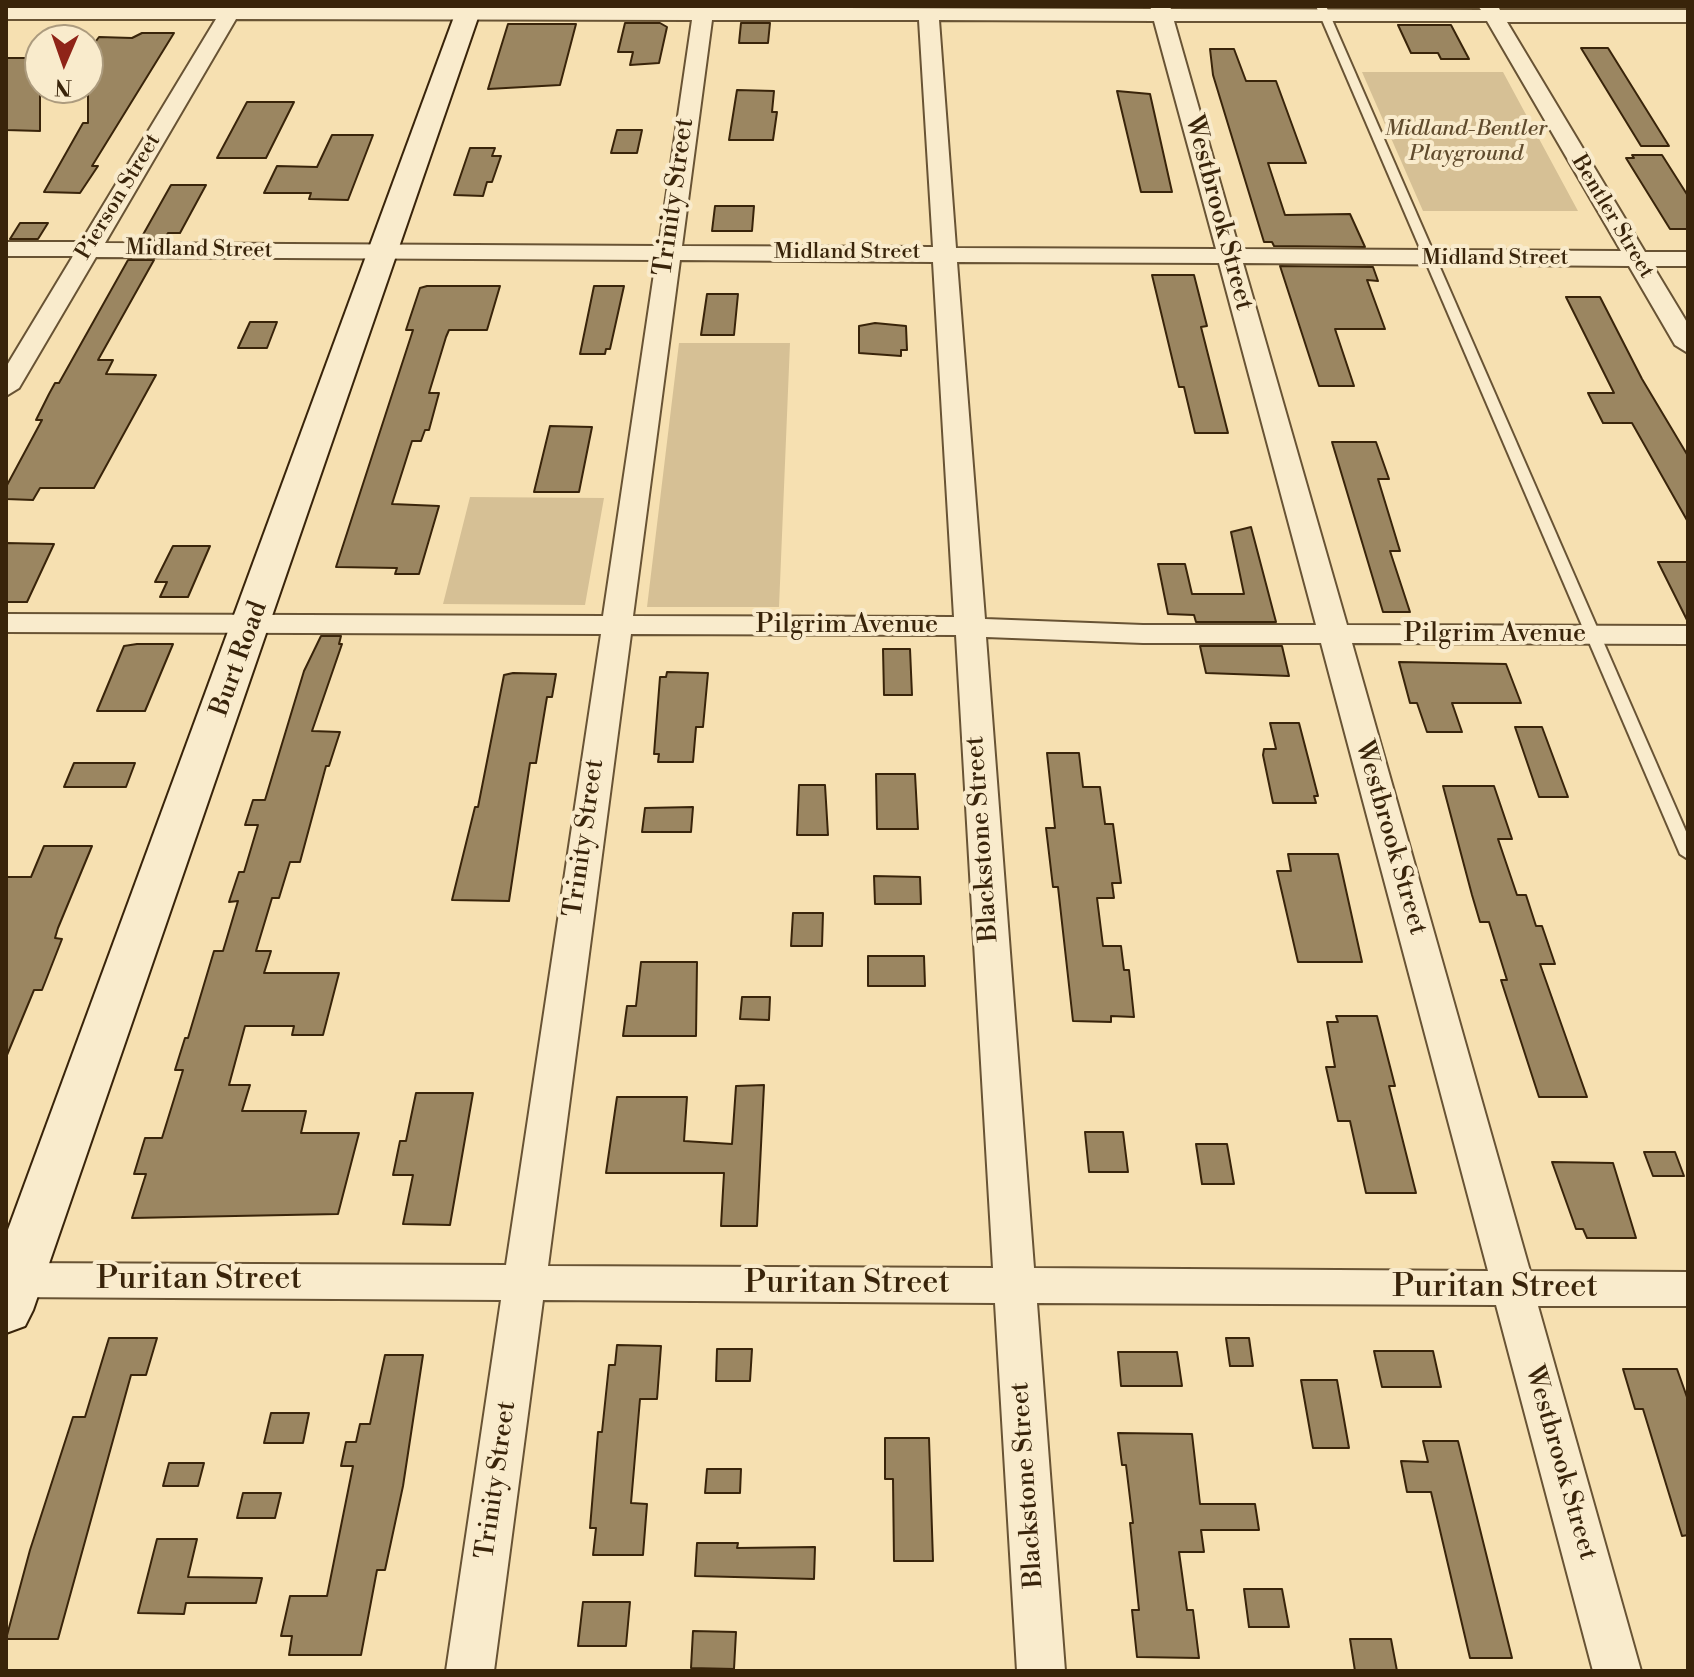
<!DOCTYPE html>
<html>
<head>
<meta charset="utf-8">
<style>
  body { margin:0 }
  #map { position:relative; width:1694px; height:1677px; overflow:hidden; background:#f6e0b1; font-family:"Libre Bodoni",serif }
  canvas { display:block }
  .frame { position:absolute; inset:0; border:8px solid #39240a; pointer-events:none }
  .north { position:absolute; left:24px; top:24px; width:80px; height:80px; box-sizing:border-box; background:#f9ebcc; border:2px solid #ac9b7e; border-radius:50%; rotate:182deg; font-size:22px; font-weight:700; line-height:32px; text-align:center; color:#39240a }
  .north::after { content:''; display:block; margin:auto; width:28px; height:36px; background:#8f2418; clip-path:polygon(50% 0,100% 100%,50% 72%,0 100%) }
</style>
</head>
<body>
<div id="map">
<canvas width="1694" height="1677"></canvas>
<div class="frame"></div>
<div class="north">N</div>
</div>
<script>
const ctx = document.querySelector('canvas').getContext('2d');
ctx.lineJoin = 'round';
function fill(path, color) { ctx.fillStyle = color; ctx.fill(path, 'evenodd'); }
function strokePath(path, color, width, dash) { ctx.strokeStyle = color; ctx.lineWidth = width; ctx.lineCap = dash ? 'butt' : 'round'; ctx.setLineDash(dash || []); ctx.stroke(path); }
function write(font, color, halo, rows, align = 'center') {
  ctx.font = font + ' "Libre Bodoni",serif'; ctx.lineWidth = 8; ctx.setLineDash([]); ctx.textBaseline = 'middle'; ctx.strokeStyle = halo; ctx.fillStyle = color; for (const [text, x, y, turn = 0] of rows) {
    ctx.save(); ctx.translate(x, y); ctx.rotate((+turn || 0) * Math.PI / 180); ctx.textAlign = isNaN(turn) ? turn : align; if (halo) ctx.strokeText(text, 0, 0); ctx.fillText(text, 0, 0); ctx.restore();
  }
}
const green = new Path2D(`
  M1362 72H1503L1578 211H1423Z
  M679 343H790L779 607H647Z
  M470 497 604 498 585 605 443 604Z`);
const building = new Path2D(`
  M625 23H660L667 27 659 63 630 65 633 52H618Z
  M741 23H770L768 43H739Z
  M508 24H576L560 85 488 89Z
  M1398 25H1451L1469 59H1441L1438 53H1411Z
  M142 33H174L92 166H98L80 193 44 192 83 123H88V52L99 37 132 38Z
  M1581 48H1608L1669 146H1641Z
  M1210 49H1234L1246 81H1276L1306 163H1268L1285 215 1350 214 1365 247 1274 246 1272 242H1264L1213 75Z
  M6 58H40V131L6 130Z
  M737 90 774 91 772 112H777L773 140H729Z
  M1117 91 1150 94 1172 192H1141Z
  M247 102H294L266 158H217Z
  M617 130H642L637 153H611Z
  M332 135H373L348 200 309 199 311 193H264L277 166 317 167Z
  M470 148H495L492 156H501L492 182H487L483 196 454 195Z
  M1632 155H1662L1688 196V229H1670L1626 158H1634Z
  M171 185H206L180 233H168L164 240H140Z
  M715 206H754L752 231H712Z
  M20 223H48L38 239H10Z
  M128 260H154L98 360H113L106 374 156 375 94 488H40L33 500 6 499V487L42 420H36L49 394 55 383H59Z
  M1280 266 1373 267 1378 281 1367 280 1385 329H1335L1354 386H1319Z
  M1152 275H1194L1207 326 1201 327 1228 433H1195L1184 387H1179Z
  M427 286H500L487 330H449L446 337 429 393H439L429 430H425L421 441H412L392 504 439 506 419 574H395L397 568 336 567 413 330H406L420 288Z
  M594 286H624L610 349H606L605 354H580Z
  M707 294H738L734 335H701Z
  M1566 297H1600L1642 379 1688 456V522L1632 423H1603L1588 393H1614Z
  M250 322H277L267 348H238Z
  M875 323 906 326 907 350H901V356L859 353V326Z
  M550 426 592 427 579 492H534Z
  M1332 442H1376L1389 479H1378L1400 551H1390L1410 612H1383Z
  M1251 527 1276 622H1196L1194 615 1168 614 1158 564H1185L1192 594H1244L1231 532Z
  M6 543 54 544 27 602H6Z
  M173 546H210L188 597H160L167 582H155Z
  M1658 562H1688V622Z
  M321 636H341L339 644H342L312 731 340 732 329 766H326L300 862H290L279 898H272L256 951H271L264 973H339L323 1035H292L294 1026H245L229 1085H250L242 1111H306L301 1133H359L338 1214 132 1218 146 1174H134L145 1138H162L183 1070H175L185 1038H188L214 951H223L238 901 229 902 239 872H244L258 825H245L253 800H265L304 671Z
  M137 644H173L145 711H97L124 646Z
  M1200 646H1282L1289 676 1206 673Z
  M883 649H910L912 695H884Z
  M1399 662 1506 664 1521 703H1452L1462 732H1427L1417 703H1410Z
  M667 672 708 673 703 727H696L693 762H658L659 754H654L660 677H666Z
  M513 673 556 674 552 697H547L536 763H530L509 901 452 900 475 807H478L504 675Z
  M1270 723H1299L1318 796H1314L1316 803H1273L1263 755 1264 749H1276Z
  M1515 727H1542L1568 797H1539Z
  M1047 753H1079L1083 787H1100L1105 824H1113L1121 883H1112L1114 898H1097L1103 946H1121L1124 970H1129L1134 1017 1111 1016V1022L1073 1021 1058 887H1053L1046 828H1055Z
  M74 763H135L126 787H64Z
  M876 774H915L918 829H877Z
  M799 785H825L828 835H797Z
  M1443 786H1494L1512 839H1498L1517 895H1526L1536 926H1542L1555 964H1540L1587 1097H1539L1501 980H1507L1489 922H1480L1472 895Z
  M693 807 691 832H642L645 808Z
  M44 846H92L58 928 55 938 62 939 42 990H34L7 1055 6 877H31Z
  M1288 854H1338L1362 962H1298L1277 871H1291Z
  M874 876 920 877 921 904H875Z
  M793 913H823L822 946H791Z
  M868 956H924L925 986H868Z
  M641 962H697L696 1036H623L627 1006H636Z
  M742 997H770L769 1020 740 1019Z
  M1336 1016H1377L1395 1086H1389L1416 1193H1366L1350 1121H1338L1326 1067H1335L1327 1022H1338Z
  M764 1085 757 1226H721L724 1173H606L617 1097H687L684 1141 732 1144 736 1086Z
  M416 1093H473L450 1225 403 1224 413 1175H393L400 1141H406Z
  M1085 1132H1123L1128 1172H1089Z
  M1196 1144H1227L1234 1184H1202Z
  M1644 1152H1675L1684 1176H1653Z
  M1552 1162 1613 1163 1636 1238H1587L1583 1229H1576Z
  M109 1338H157L146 1375H131L58 1639H6L30 1550 73 1417H85Z
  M1226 1338H1249L1253 1366H1230Z
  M617 1345 661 1346 657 1399H640L631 1503 647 1504 643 1555H593L596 1528H590L598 1432H602L609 1365H615Z
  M717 1349H752L750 1381H716Z
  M1374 1351H1433L1441 1387H1382Z
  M1118 1352H1177L1182 1386H1121Z
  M385 1355H423L403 1486 385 1570H377L361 1655H289L292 1636H281L290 1596H327L353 1466H341L346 1442H356L360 1424H370Z
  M1623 1369H1677L1688 1400V1535L1682 1536 1643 1409H1635Z
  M1301 1380H1337L1349 1448H1313Z
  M271 1413H309L303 1443H264Z
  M1118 1433 1192 1434 1200 1504H1255L1259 1530H1201L1204 1552H1179L1187 1610H1193L1199 1658 1137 1657 1132 1610H1139L1130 1523H1133L1126 1465H1122Z
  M885 1438H929L933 1561H894L893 1479H885Z
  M1423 1441H1458L1512 1658H1470L1431 1492H1407L1401 1461 1428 1462Z
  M169 1463H204L198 1486H163Z
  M707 1469H741L740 1493H705Z
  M243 1493H281L275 1518H237Z
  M157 1539H197L188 1577 262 1578 256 1603H186L184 1614 138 1613Z
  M697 1543H738L737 1548 815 1547 814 1579 695 1576Z
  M1244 1589H1282L1289 1627H1249Z
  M583 1602H630L626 1646H578Z
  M693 1631 736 1632 734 1669 691 1668Z
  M1350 1639H1391L1397 1671H1355Z`);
const lane = new Path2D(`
  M1316 6H1326L1688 836V859L1680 854Z`);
const street = new Path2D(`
  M224 6 1151 9 1150 6H1170L1171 9 1481 10 1478 6H1498L1500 10H1688V22H1507L1645 252H1688V266H1653L1688 324V353L1675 345 1629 266 1243 263 1347 625 1688 626V644L1352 643 1530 1271 1688 1272V1306H1538L1641 1671H1593L1496 1305 1037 1303 1065 1671H1017L995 1303 543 1300 494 1671H446L501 1300 6 1297V1263L506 1265 601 634 6 632V614L603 616 656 260 96 257 19 388 6 396V367L73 256H6V242H81L216 19H6V7ZM236 19 692 20 659 246 105 243ZM712 20H919L933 247 682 246ZM939 20 1154 21 1216 249 956 248ZM1174 21H1487L1621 251 1239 249ZM680 260 933 262 954 617 633 616ZM957 262 1219 263 1316 625H1143L985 619ZM631 634 956 635 993 1268 548 1266ZM986 637 1143 643H1321L1488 1271 1034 1268Z`);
const secondary = new Path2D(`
  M458 6H482L33 1310 25 1326 6 1333V1235Z`);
const farParknames = [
  ["Midland-Bentler",1466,130],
  ["Playground",1466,155]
];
const farStreetnames = [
  ["Pierson Street",119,197,-59],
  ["Bentler Street",1612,217,59],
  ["Midland Street",199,250,1],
  ["Midland Street",847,253],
  ["Midland Street",1495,259]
];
const streetNames = [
  ["Trinity Street",675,197,-82],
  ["Westbrook Street",1218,213,75],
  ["Pilgrim Avenue",847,626],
  ["Pilgrim Avenue",1495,635],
  ["Burt Road",240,659,-70],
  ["Trinity Street",585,838,-82],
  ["Westbrook Street",1390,838,74],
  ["Blackstone Street",983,839,-94],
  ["Westbrook Street",1560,1463,74],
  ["Trinity Street",497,1480,-82],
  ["Blackstone Street",1028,1485,-94]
];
const nearStreetnames = [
  ["Puritan Street",199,1280],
  ["Puritan Street",847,1284],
  ["Puritan Street",1495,1288]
];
fill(green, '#d6c095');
fill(building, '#9b8661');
strokePath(building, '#39240a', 2);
strokePath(lane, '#685334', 4);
strokePath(street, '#685334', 4);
strokePath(secondary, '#39240a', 4);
fill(lane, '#f9ebcc');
fill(street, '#f9ebcc');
fill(secondary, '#f9ebcc');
write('italic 22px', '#604b2d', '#f9ebcc', farParknames);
write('22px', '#39240a', '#f9ebcc', farStreetnames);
write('26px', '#39240a', '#f9ebcc', streetNames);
write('32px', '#39240a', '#f9ebcc', nearStreetnames);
</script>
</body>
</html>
